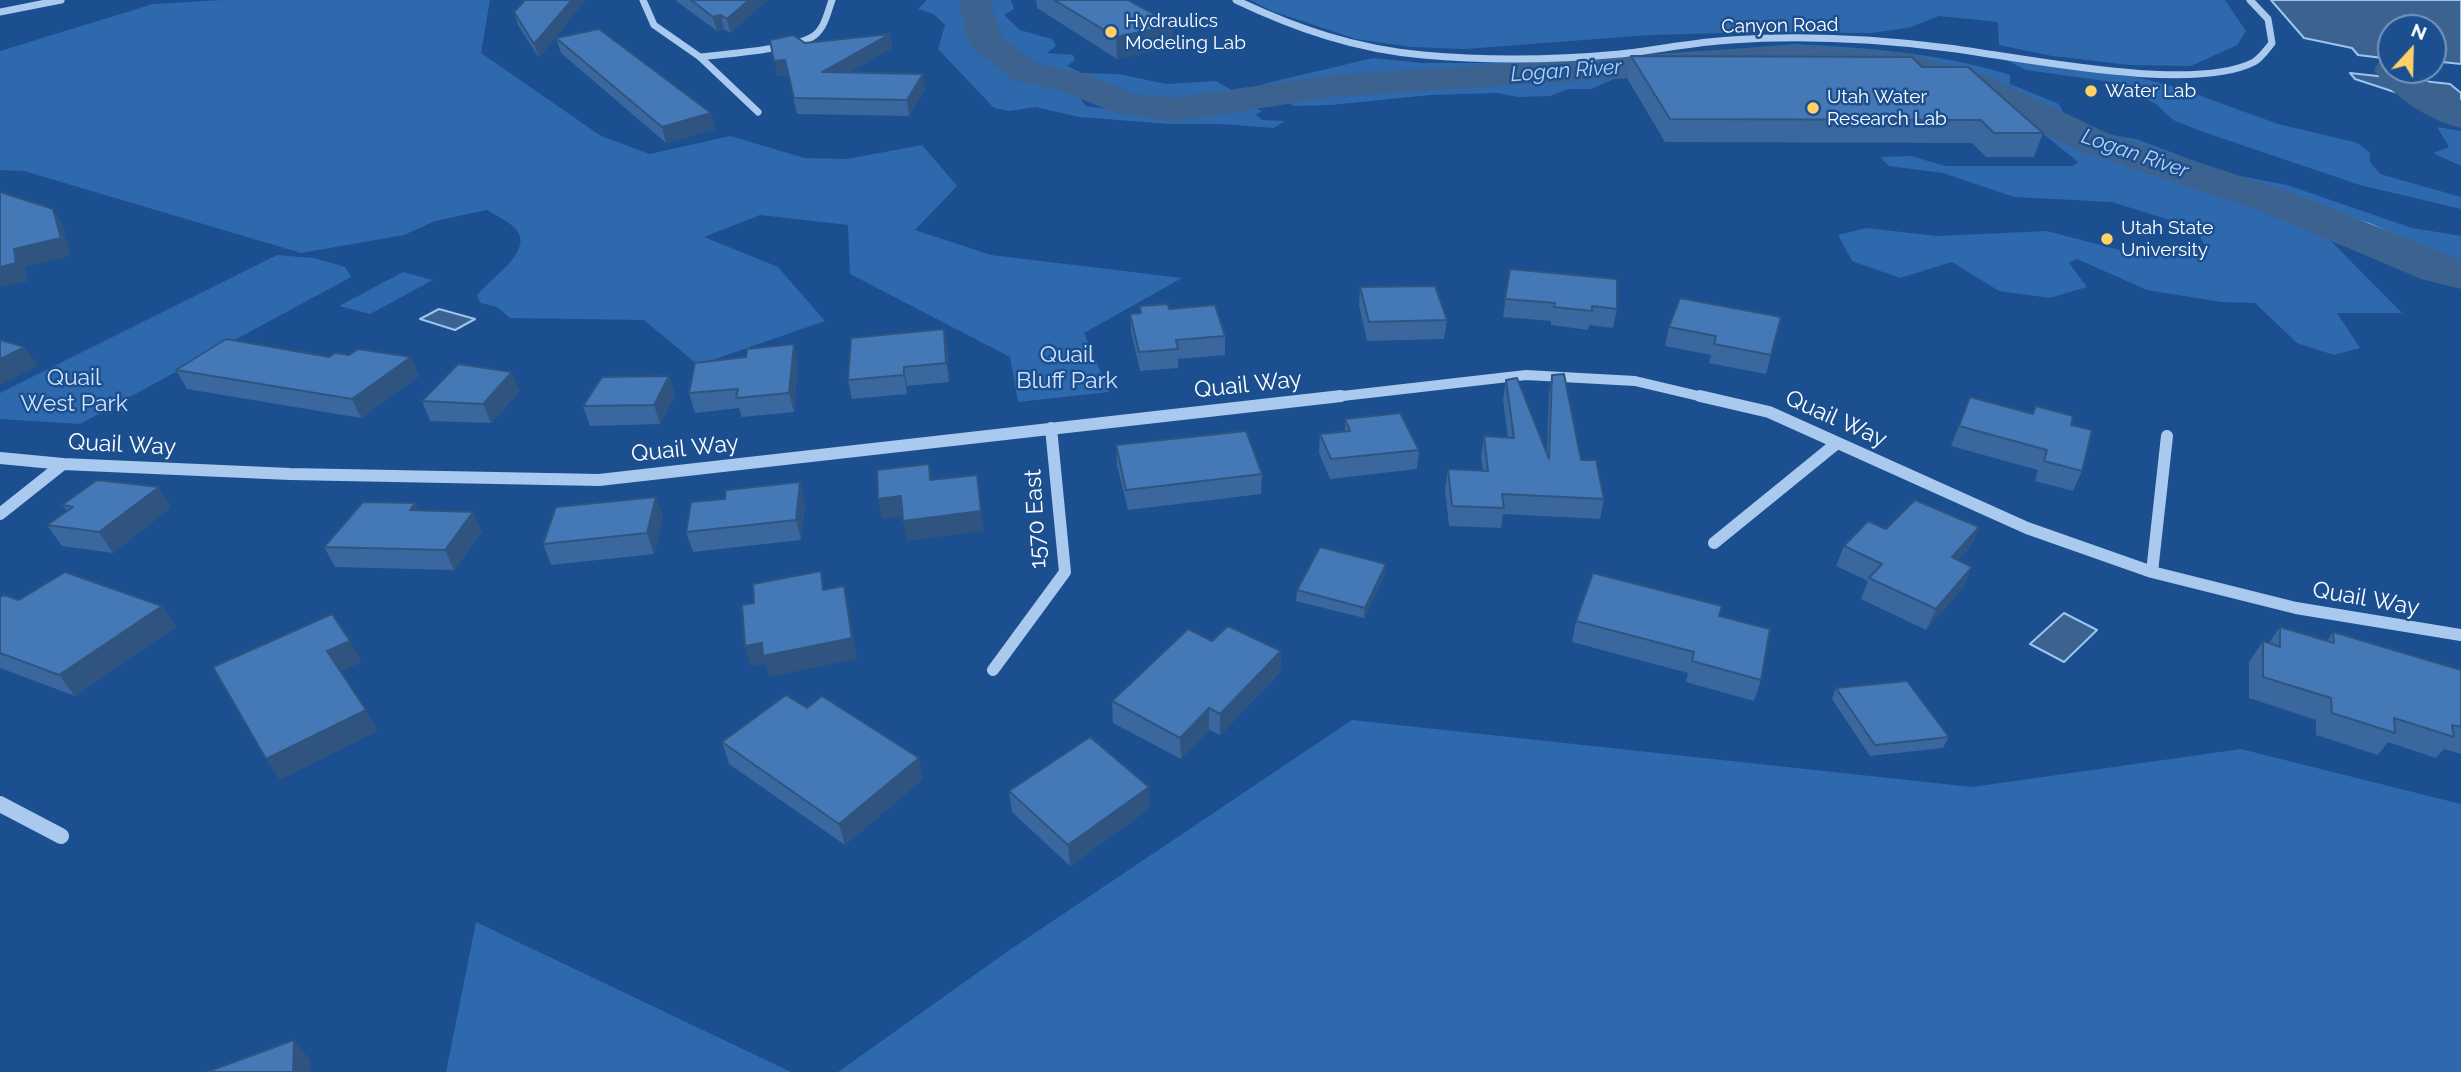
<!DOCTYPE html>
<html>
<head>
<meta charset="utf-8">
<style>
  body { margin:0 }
  #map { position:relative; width:2461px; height:1072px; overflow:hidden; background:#1b4f8f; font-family:Raleway,sans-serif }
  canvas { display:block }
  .north { position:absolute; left:2377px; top:14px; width:70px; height:70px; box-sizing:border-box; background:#1b4f8f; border:2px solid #7695bc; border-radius:50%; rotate:22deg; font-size:19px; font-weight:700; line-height:28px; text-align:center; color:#fff }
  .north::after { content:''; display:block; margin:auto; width:24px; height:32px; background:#ffd166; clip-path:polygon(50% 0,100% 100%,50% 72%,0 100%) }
</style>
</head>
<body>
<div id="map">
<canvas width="2461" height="1072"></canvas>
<div class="north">N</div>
</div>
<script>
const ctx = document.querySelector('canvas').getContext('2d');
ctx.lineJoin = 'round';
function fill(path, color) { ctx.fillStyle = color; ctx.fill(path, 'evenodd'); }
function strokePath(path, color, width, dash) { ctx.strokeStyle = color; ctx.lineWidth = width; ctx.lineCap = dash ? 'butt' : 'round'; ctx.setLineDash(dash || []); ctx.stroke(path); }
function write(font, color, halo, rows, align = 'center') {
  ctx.font = font + ' Raleway,sans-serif'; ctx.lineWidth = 5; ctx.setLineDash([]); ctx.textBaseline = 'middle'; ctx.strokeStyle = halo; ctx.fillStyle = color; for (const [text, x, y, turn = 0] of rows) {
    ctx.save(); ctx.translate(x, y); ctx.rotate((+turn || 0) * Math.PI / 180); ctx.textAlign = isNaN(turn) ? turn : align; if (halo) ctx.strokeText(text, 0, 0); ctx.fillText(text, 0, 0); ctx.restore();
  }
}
const green = new Path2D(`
  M223 0H490L481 53 601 136 650 154 730 136 805 158 847 159 922 145 957 186 915 230 991 255 1182 278 1084 333 1109 392 1018 402 1010 357 850 274 848 225 760 215 704 237 778 267 825 321 698 365 644 320 510 318 497 307 481 303 477 296C486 282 529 255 519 234 513 222 497 217 487 210L435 221 404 235 301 253 24 171 0 170V51L153 4Z
  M927 0H1011L1014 9 1004 15 1020 30 1052 39 1056 46 1047 53 1073 55 1075 60 1067 66 1082 73 1118 74 1167 84 1216 81 1235 92 1232 96C1197 101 1156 107 1122 99 1097 92 1075 76 1049 74L1043 80 1077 94 1086 106C1130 112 1172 118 1216 110 1233 108 1247 102 1262 111L1256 115 1262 120 1285 121 1274 128 1221 124H1170L1079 117 1036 107 1009 111 994 108 938 49 945 25 934 14 918 9Z
  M1250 0H2225L2246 31 2237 45 2191 66 2129 65 2052 56 1999 45 1998 22 1939 16 1908 28 1871 33 1763 32 1649 35 1466 49 1411 47 1356 39 1272 11Z
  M1795 44C1868 48 1940 53 2010 75V84L2059 104 2065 117 2014 119 1665 76 1614 79 1591 89H1568L1550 96 1518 97 1497 93 1430 95 1331 105 1294 106 1285 101 1289 96 1328 88 1531 82 1570 73 1673 68 1654 61 1560 69 1355 75 1267 88 1263 84 1373 58 1423 63H1488L1635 57Z
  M2006 60 2140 78 2179 88 2278 124 2358 143 2370 153V162L2380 174 2461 197V209L2360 185 2206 133 2173 120 2156 104 2112 82 2026 70Z
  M2437 127 2461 131V166L2433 153 2449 147Z
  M2041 132H2092L2136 139 2229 174 2287 185 2412 228 2461 236V269L2334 220 2326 236 2402 313H2337L2360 348 2334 355 2297 343 2255 303 2221 302 2147 290 2077 259 2069 263 2087 287 2050 298 1999 291 1952 262 1900 278 1852 261 1838 235 1866 228 1937 236 2047 231 2127 252 2207 249 2195 228 2112 202 2014 197 1943 173 1889 166 1880 157 1911 156 1945 166H2073L2078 162Z
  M277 255 314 258 345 267 351 277 80 424 0 419V393Z
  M403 272 433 280 370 314 339 306Z
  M1352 720 1972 787 2241 749 2461 804V1072H838L1011 949Z
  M476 922 791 1072H446Z`);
const water = new Path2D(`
  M2271 0H2461V64L2433 61V28H2391V59L2358 55 2352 48 2304 38Z
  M2350 73 2450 84 2461 93V126L2413 98 2355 79Z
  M2237 182 2369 224 2461 264V282L2362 248 2331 229Z
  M439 309 475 319 455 330 420 319Z
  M2064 613 2097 630 2064 662 2030 644Z`);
const river = new Path2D(`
  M958 0H990L1002 38 1039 64 1086 74 1135 94 1172 98 1332 75 1794 45 1905 53 1985 75 2107 133 2290 192 2461 260V289L2421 279 2258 210 2079 151 1959 91 1903 75 1794 67 1332 97 1172 122 1113 112 1062 91 1014 80 974 50 969 43Z
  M2391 59V70H2411L2415 75 2461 100V128C2428 120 2393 97 2374 70L2379 62Z`);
const minorFar3 = new Path2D(`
  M643 0 654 25 700 57 758 112
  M1236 0C1297 29 1356 49 1423 55 1488 61 1555 60 1620 54 1657 50 1694 42 1731 40 1803 35 1877 39 1948 48 2020 57 2192 94 2254 62 2261 58 2267 49 2272 43L2268 19 2250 0
  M0 12 61 0
  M700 57C725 54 797 49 815 35 825 27 828 11 832 0`);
const minorFar2 = new Path2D(`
  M1325 398 1526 375 1635 381 1707 398`);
const minorFar1 = new Path2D(`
  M1700 396 1769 412 2027 528 2152 572 2296 608 2461 635
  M0 458 63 464 290 474 599 480 1341 396
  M0 514 63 464
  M1714 543 1837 443
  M2152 572 2167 436
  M993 670 1065 572 1051 428`);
const minor = new Path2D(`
  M0 804 61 836`);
const wall = new Path2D(`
  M525 0 539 58 518 25 514 12Z
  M675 0H767L730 33 724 29 717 31Z
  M1036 0H1126L1174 46 1117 59 1037 8Z
  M890 34 892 48 850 72 925 89 909 116 797 114 788 75 777 76 805 43Z
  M556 38 711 113 715 129 666 143 561 53Z
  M1631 56 1922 67 2043 133 2034 157H1986L1972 143 1665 142 1627 78Z
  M1510 269 1617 309 1613 328 1589 325 1588 330 1551 325V321L1503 317Z
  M1360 287 1447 320 1444 339 1367 341 1359 305Z
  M1680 298 1771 355 1766 374 1709 363 1711 355 1665 346 1669 327Z
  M1140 306 1169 309 1225 336V355L1178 359V368L1140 371 1131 332 1130 314 1140 313Z
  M944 329 947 348 949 382 907 386V394L852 399 848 380Z
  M349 355 411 357 419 376 361 418 187 389 176 370Z
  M798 363 794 412 742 417 739 408 695 413 689 393Z
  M1552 375 1581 460 1604 499 1600 519 1503 514 1501 528 1449 526 1445 489 1448 469 1483 471 1481 456 1484 436 1508 438 1503 400 1506 380 1547 452 1549 394Z
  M669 376 675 395 660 424 590 426 583 406Z
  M520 391 491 423 430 421 422 401Z
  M1970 397 2032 413 2036 406 2071 425 2082 471 2073 491 2035 481 2038 470 1951 446Z
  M1345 419 1419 450 1417 469 1330 479 1319 453 1320 434 1345 431Z
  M1116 445 1262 474 1261 494 1128 510 1117 465Z
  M656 497 663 517 654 554 551 565 543 544Z
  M805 502 801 540 693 552 686 532Z
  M62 505 171 507 113 553 62 546 47 525 67 511Z
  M419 510 482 532 454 570 335 567 324 547Z
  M1979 527 1970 548 1958 560 1972 567 1963 587 1926 630 1861 599 1868 581 1836 566 1844 546 1886 529Z
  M1385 574 1364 618 1296 601 1297 590Z
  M0 597 19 600 162 606 176 627 75 696 0 668Z
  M1719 616 1761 680 1754 701 1686 682 1688 673 1572 642 1576 621Z
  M2280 627 2327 641 2333 632 2461 670V754L2444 749 2436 758 2388 742 2378 755 2316 735V720L2249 698V662L2263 641 2269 643Z
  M1212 641 1281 651 1280 672 1220 735 1209 730 1181 759 1113 723 1112 701Z
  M1836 688 1949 737 1943 748 1870 756 1832 699Z
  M722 742 923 779 845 845 729 764Z
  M1009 791 1150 808 1070 866 1012 812Z`);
const shadedWall = new Path2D(`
  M572 0H586L539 58 534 44Z
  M749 0H767L730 33 727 19Z
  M721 15 724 29 717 31 713 17Z
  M1173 25 1174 46 1117 59 1116 37Z
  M890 34 892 48 825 87 822 72Z
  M785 60 788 75 777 76 774 61Z
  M923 74 925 89 909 116 907 100Z
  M711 113 715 129 666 143 662 127Z
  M53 209 63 226 71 256 25 267 28 281 0 287V267L14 249Z
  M944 329 947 348 949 382 946 363Z
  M794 344 798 363 794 412 789 393Z
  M25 347 38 366 0 385V359Z
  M411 357 419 376 361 418 352 399Z
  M904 367 907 386V394L904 375Z
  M512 372 520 391 491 423 483 404Z
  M669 376 675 395 660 424 654 405Z
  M977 475 984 531 907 541 903 521Z
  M800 482 805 502 801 540 796 520Z
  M159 487 171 507 113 553 99 532Z
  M901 496 905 516 882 519 878 499Z
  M656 497 663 517 654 554 647 533Z
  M415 503 425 524 410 510Z
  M473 512 482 532 454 570 445 550Z
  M1979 527 1970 548 1943 578 1952 557Z
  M1386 564 1385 574 1364 618 1365 608Z
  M1972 567 1963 587 1926 630 1936 609Z
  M844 586 849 607 857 659 769 677 766 664 751 667 745 646Z
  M162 606 176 627 75 696 59 675Z
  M350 641 362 662 339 672 327 651Z
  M1281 651 1280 672 1220 735V714Z
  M1209 708V730L1181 759 1180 738Z
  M366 710 378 731 280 780 266 759Z
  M919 758 923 779 845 845 839 824Z
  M1149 787 1150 808 1070 866 1068 845Z
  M294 1040 311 1061 310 1072H293Z`);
const building = new Path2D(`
  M525 0H572L534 44 514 12Z
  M691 0H749L727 19 721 15 713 17Z
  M1054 0H1128L1173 25 1116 37Z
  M599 29 711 113 662 127 556 38Z
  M890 34 822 72 923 74 907 100 794 98 785 60 774 61 770 40 793 35 805 43Z
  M1631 56 1912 57 1922 67H1968L2043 133H1994L1981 120 1670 119Z
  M0 192 53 209 61 238 14 249 16 263 0 267Z
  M1510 269 1617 279V309L1592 306V311L1554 307 1555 303 1505 299Z
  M1435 286 1447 320 1369 322 1360 287Z
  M1680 298 1781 317 1771 355 1714 344 1716 336 1669 327Z
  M1168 304 1169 309 1215 305 1225 336 1176 340 1178 349 1139 352 1130 314 1141 313 1140 306Z
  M944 329 946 363 904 367V375L848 380 851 338Z
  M226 339 329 357 335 353 349 355 358 349 411 357 352 399 176 370Z
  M0 340 25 347 0 359Z
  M794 344 789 393 736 398 738 389 689 393 695 363 746 357 747 349Z
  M458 364 512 372 483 404 422 401Z
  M1564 374 1581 460H1596L1604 499 1502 494 1504 508 1452 506 1448 469 1488 471 1484 436 1514 438 1506 380 1517 378 1549 459 1552 375Z
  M669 376 654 405 583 406 602 377Z
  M1970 397 2033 414 2036 406 2073 416 2071 425 2092 430 2082 471 2044 461 2047 450 1959 426Z
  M1400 413 1419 450 1331 459 1320 434 1350 431 1345 419Z
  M1246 431 1262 474 1126 490 1116 445Z
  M929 464 930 480 977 475 981 511 903 521 901 496 878 499 877 470Z
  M97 480 159 487 99 532 47 525 73 507 62 505Z
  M800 482 796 520 686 532 691 502 725 499 726 490Z
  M656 497 647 533 543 544 556 507Z
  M1915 500 1979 527 1952 557 1972 567 1936 609 1869 578 1882 564 1844 546 1868 521 1886 529Z
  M363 502 415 503 410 510 473 512 445 550 324 547Z
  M1320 547 1386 564 1365 608 1297 590Z
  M821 571 823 590 844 586 852 638 763 656 762 643 745 646 742 605 754 603 753 584Z
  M65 572 162 606 59 675 0 653V597L4 595 19 600Z
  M1593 573 1722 606 1719 616 1770 629 1761 680 1692 661 1694 652 1576 621Z
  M332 614 350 641 327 651 366 710 266 759 213 667Z
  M1228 626 1281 651 1220 714 1209 708 1180 738 1112 701 1188 629 1212 641Z
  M2280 627 2334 643 2333 632 2461 670V727L2452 725 2454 737 2394 718 2395 733 2332 713 2331 698 2263 677V641L2280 647Z
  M1907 681 1949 737 1875 745 1836 688Z
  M786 695 807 708 822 696 919 758 839 824 722 742Z
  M1090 737 1149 787 1068 845 1009 791Z
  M294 1040 293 1072H207Z`);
const markers = [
  [1111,32,7,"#ffd166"],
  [2091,91,7,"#ffd166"],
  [1813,108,7,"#ffd166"],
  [2107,239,7,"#ffd166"]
];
const farPoinames = [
  ["Hydraulics",1125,21],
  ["Modeling Lab",1125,43],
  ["Water Lab",2105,91],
  ["Utah Water",1827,97],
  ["Research Lab",1827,119],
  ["Utah State",2121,228],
  ["University",2121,250]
];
const farStreetnames = [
  ["Canyon Road",1780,26,-1]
];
const farWaternames = [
  ["Logan River",1566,71,-4],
  ["Logan River",2135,154,19]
];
const parkNames = [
  ["Quail",1067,355],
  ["Bluff Park",1067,381],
  ["Quail",74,378],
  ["West Park",74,404]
];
const streetNames = [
  ["Quail Way",1248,385,-6],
  ["Quail Way",1836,419,24],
  ["Quail Way",122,445,3],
  ["Quail Way",685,449,-6],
  ["1570 East",1036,519,-93],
  ["Quail Way",2366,599,10]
];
fill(green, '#2e69ad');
fill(water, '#3c6290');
strokePath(water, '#9cc4f0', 2);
fill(river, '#3c6290');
strokePath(minorFar3, '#a9c9ee', 7);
strokePath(minorFar2, '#a9c9ee', 10);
strokePath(minorFar1, '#a9c9ee', 12);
strokePath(minor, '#a9c9ee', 16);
fill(wall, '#3a679d');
fill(shadedWall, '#305480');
fill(building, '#4478b7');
strokePath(building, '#305480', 2);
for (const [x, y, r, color] of markers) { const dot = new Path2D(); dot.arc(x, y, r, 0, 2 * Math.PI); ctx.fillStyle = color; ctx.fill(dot); strokePath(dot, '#1b4f8f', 2.5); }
write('19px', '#fff', '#1b4f8f', farPoinames, 'left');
write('19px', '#fff', '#1b4f8f', farStreetnames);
write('italic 21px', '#b5d3f5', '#1b4f8f', farWaternames);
write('23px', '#cfe3fa', '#1b4f8f', parkNames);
write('23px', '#fff', '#1b4f8f', streetNames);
</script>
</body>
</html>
